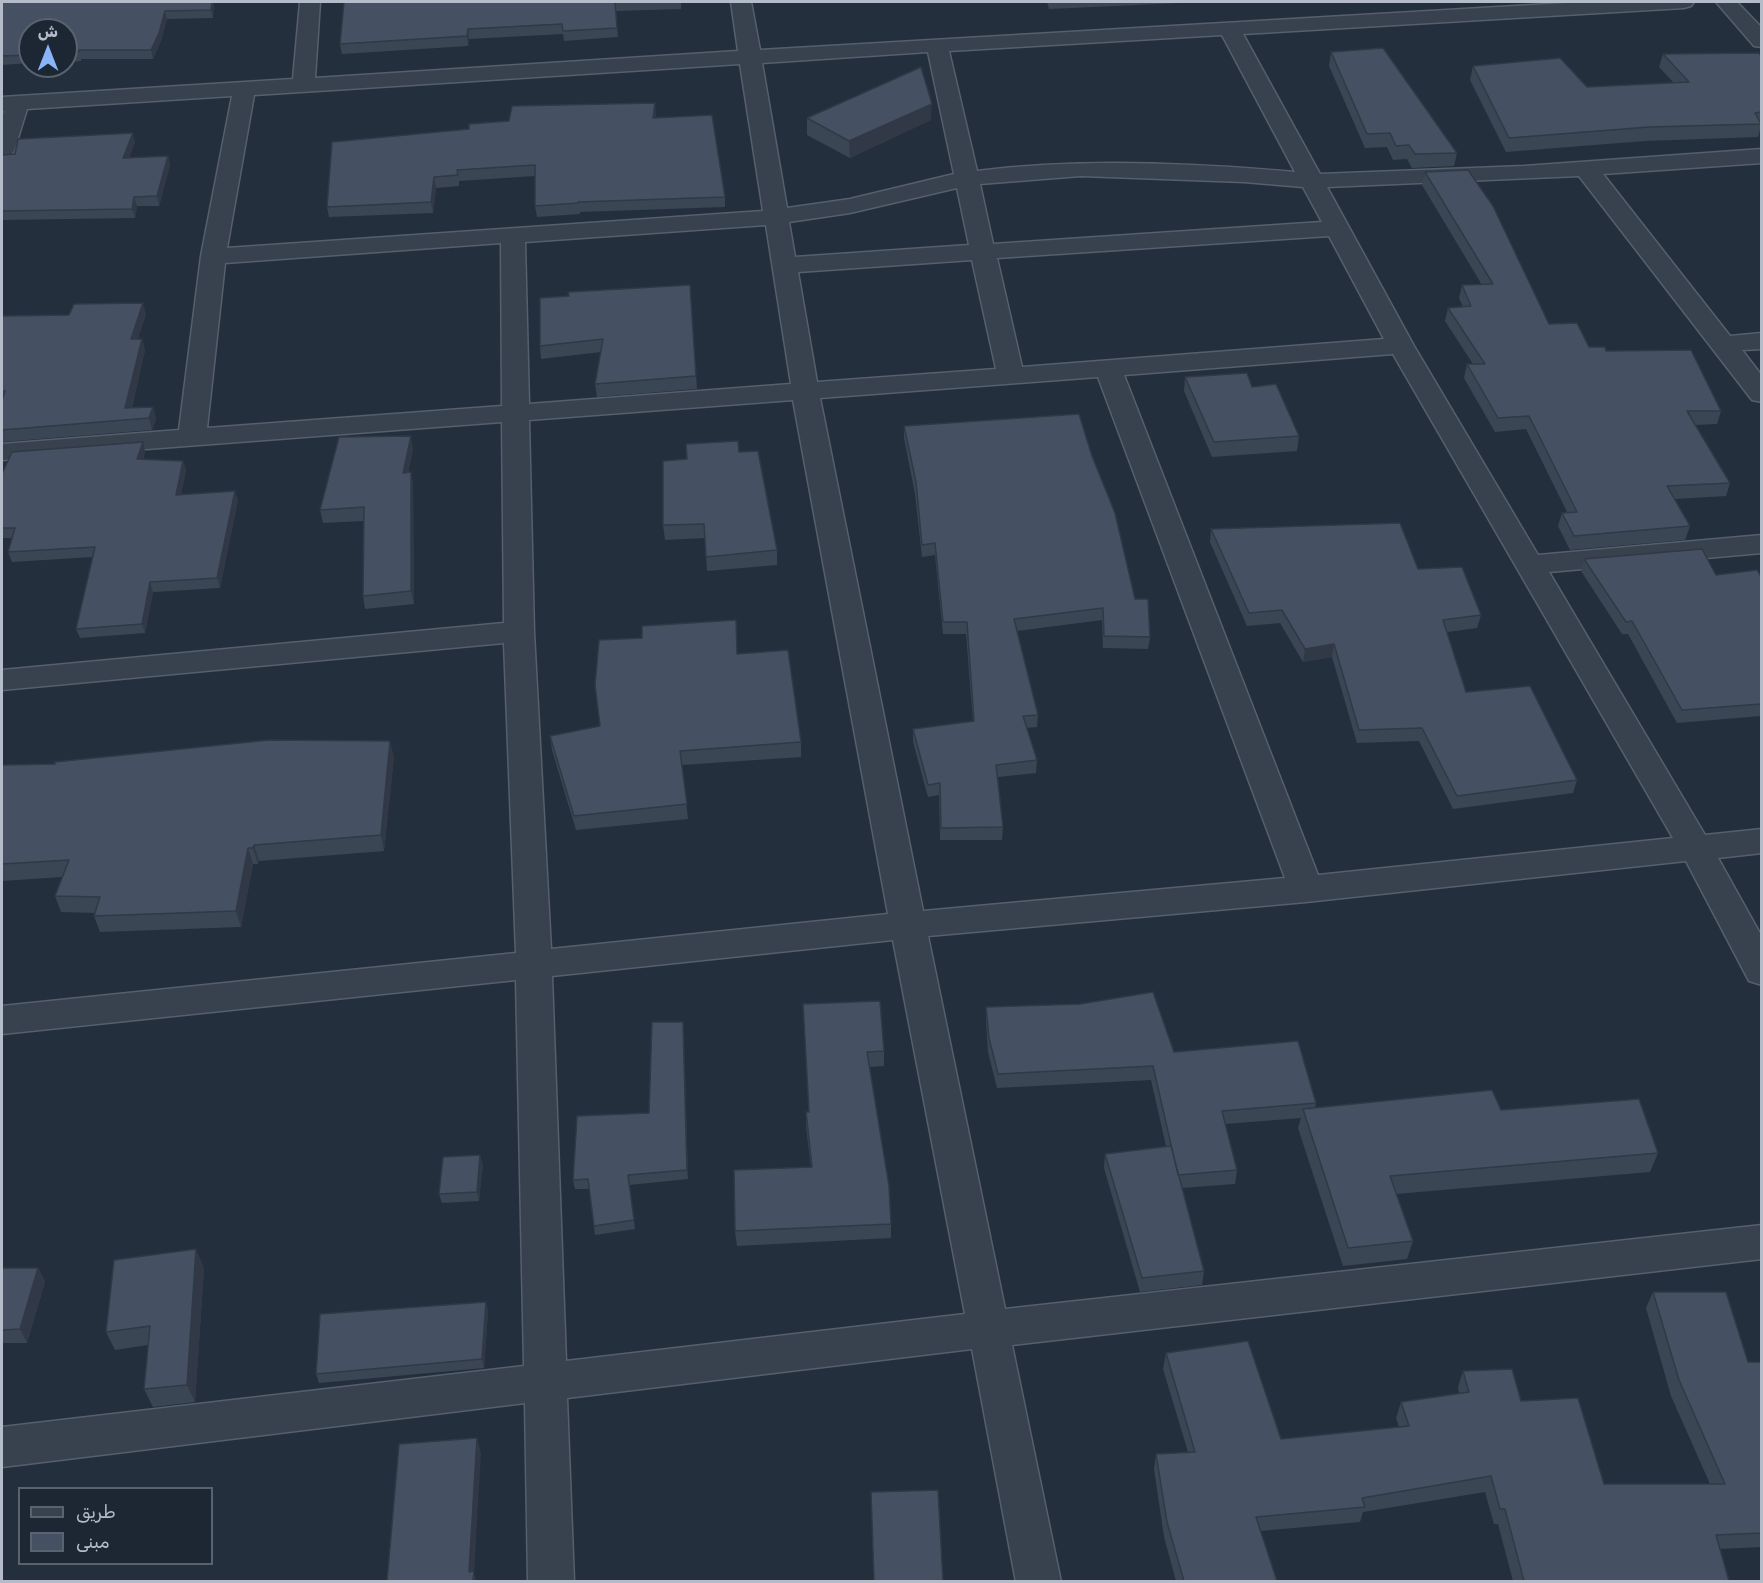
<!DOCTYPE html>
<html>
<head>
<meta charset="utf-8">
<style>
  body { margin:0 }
  #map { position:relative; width:1763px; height:1583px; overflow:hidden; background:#242f3e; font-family:Rubik,"Noto Sans Arabic",sans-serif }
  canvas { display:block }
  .frame { position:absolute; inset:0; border:3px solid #b4bcc9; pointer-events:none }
  .legend { position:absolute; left:18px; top:1487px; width:195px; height:78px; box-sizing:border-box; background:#1d2633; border:2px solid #59626f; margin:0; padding:8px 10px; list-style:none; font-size:18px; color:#b4bcc9 }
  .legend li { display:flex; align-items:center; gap:12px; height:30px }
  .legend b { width:30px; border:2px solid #59626f }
  .north { position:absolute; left:18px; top:18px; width:60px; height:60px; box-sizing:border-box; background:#1d2633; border:2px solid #59626f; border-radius:50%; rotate:0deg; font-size:16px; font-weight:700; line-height:24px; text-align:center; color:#b4bcc9 }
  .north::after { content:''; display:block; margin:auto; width:21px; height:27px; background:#8ab4f8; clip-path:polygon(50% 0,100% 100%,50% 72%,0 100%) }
</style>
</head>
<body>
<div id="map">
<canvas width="1763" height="1583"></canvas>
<div class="frame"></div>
<ul class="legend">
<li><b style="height:8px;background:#38414e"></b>طريق</li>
<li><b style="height:16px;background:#455162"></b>مبنى</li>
</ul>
<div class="north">ش</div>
</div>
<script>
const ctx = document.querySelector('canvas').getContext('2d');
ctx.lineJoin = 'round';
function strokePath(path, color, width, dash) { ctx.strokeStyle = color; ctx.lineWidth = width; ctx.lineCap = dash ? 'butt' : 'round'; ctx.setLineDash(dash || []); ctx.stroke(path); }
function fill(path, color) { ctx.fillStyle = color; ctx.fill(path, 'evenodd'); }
const street = new Path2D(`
  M300 2H320L315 78 738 51 731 2H751L760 50 1584 2H1694L1691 6 1684 8 1243 34 1320 174 1524 166 1762 149V163L1603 174 1730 336 1762 333V349L1742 350 1762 376V402L1752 400 1579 176 1327 187 1414 346 1538 555 1762 535V553L1549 572 1705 835 1762 829V853L1718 858 1762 937V985L1749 981 1686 861 1306 902 928 936 1005 1309 1762 1225V1259L1012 1345 1061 1582H1016L972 1349 567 1398 574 1582H528L525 1403 2 1467V1427L524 1366 516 980 2 1034V1006L516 953 504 643 2 690V670L504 623 502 422 2 460V444L179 430 201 256 232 96 27 109 14 151 10 156 2 158V118L4 111H2V97L293 79ZM1222 35 1295 172C1189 163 1082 158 977 171L949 51ZM928 52 954 174 850 199 787 208 762 63ZM740 64 763 211 227 248 254 95ZM1081 176 1244 182 1303 187 1322 222 993 244 980 184ZM957 188 969 245 795 257 789 222 850 213ZM766 225 791 384 529 404 525 242ZM1329 236 1384 339 1022 367 997 258ZM501 243 502 406 207 428 225 263ZM972 260 996 369 817 382 798 272ZM1393 354 1673 838 1318 875 1124 375ZM1098 377 1285 878 923 911 820 398ZM793 400 888 914 551 949 534 632 529 420ZM893 940 965 1314 566 1361 552 976Z
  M1716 2H1737L1762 28V47L1754 46Z`);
const wall = new Path2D(`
  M2 2H214L213 18 167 19 161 41 153 59H81V61L66 62V30H30V63L2 65Z
  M344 2H681V9L616 11 618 37 564 41 563 34 469 39 468 46 342 54 340 44Z
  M1047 2H1203L1049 9Z
  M1331 52 1457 153 1454 166 1412 168 1407 159 1393 160 1387 147 1365 148 1329 66Z
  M1663 54 1761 56V126L1758 137 1645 141 1506 152 1470 80 1473 66 1587 87 1674 83 1659 67Z
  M656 114 655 118 725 197V207L580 212V214L537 217 535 206V176L459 181V186L436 188 433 213 329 217 327 207Z
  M807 118 931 120 850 158 807 135Z
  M135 142 129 158 168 156 170 165 159 206H137L135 218 2 220V155L15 154Z
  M1425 172 1549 324 1589 347 1606 351 1721 411 1717 424 1695 425 1730 483 1726 496 1675 499 1690 526 1685 540 1570 550 1558 526 1562 513 1567 512 1526 429 1495 432 1464 378 1467 364H1473L1445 321 1448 308 1463 307 1459 298 1462 285H1482L1422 185Z
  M690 285 697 389 597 397 595 384 601 352 541 359 540 346 569 296Z
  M146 314 138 339H142L145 350 132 408 153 407 156 419 152 430 2 442V316Z
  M1185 377 1252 387 1299 436 1297 451 1212 457 1184 391Z
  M904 426 1135 599 1150 637 1148 649 1103 648 1102 620 1017 631 1038 715 1037 727 1026 728 1037 760 1036 773 998 777 1003 827 1002 840H940L939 795 928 797 913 742V729L973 722 966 634H943L935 555 922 557 915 494 904 438Z
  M413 449 408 473 411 472 413 485 414 604 365 609 363 596 364 521 323 523 320 510Z
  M145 451 143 460 183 461 186 470 181 494 238 500 220 588 153 592 145 633 80 638 76 629 93 557 12 562 8 552 13 538H2V474Z
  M739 452 777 550V565L707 571 705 538 665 540 663 525 687 459Z
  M1211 529 1418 569 1481 615 1477 628 1447 632 1466 692 1577 780 1573 793 1453 809 1419 741 1357 743 1332 657 1303 662 1280 623 1247 626 1210 542Z
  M1584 559 1716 575 1761 576V716L1677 723 1628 634H1622L1581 571Z
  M738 654 801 742V757L682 765 688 819 576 830 552 750 550 736 600 726Z
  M394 757 384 851 259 861 258 864H253L241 927 100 932 94 916 95 913 61 912 55 896 62 877 2 881V765Z
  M803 1004 884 1051V1066L870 1067 891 1224V1238L737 1246 735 1231 811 1167 806 1127V1112H809Z
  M986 1007 1174 1052 1316 1103 1315 1108 1501 1110 1658 1153 1650 1172 1396 1194 1413 1241 1407 1259 1343 1266 1298 1128 1301 1118 1225 1124 1237 1170 1235 1184 1182 1188 1204 1271 1202 1285 1140 1292 1104 1168 1105 1154 1166 1146 1151 1080 997 1088 988 1052 986 1021Z
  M683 1022 688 1179 629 1185 635 1229 595 1235 589 1189H575L573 1180 649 1113Z
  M483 1164 479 1201 442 1203 439 1194Z
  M2 1268H38L45 1282 27 1343H2Z
  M204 1268 195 1402 153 1407 144 1389 148 1345 115 1350 106 1332Z
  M1653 1292 1748 1362H1761V1547L1720 1549 1729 1581H1513L1498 1524H1494L1485 1492 1363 1512 1360 1522 1260 1531 1277 1581H1176L1164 1537 1154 1469 1156 1454 1188 1452 1163 1369 1166 1353 1281 1439 1399 1427 1396 1418 1401 1402 1459 1393 1458 1387 1463 1371 1521 1401 1604 1484H1710L1671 1396 1646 1308Z
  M486 1302 488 1311 484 1368 319 1383 316 1374Z`);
const shadedWall = new Path2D(`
  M212 2H214L213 18 211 10Z
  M165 11 167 19 161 41 153 59 151 50Z
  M468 29 469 39 468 46 467 36Z
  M655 103 656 114 653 129V118Z
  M932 104 931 120 850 158 849 141Z
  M133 133 135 142 125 167 123 158Z
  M168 156 170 165 159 206 157 196Z
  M434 177 436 188 433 213 431 202Z
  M134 197 137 206 135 218 132 209Z
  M143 303 146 314 134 351 131 339Z
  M142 339 145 350 129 420 125 408Z
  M153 407 156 419 152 430 149 418Z
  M411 436 413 449 405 486 403 473Z
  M143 442 145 451 140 469 137 459Z
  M183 461 186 470 179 504 176 495Z
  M411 472 413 485 414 604 411 591Z
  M235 491 238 500 220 588 217 578Z
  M150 582 153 592 145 633 142 624Z
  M1334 644 1332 657 1303 662 1305 649Z
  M390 741 394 757 384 851 381 835Z
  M254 845 259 861 258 864 253 848Z
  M248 848 253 864 241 927 236 911Z
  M683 1022 684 1032 688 1179 687 1170Z
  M480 1155 483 1164 479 1201 477 1192Z
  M196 1249 204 1268 195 1402 187 1385Z
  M38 1268 45 1282 27 1343 20 1329Z
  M486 1302 488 1311 484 1368 482 1359Z
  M477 1438 481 1453 474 1574 477 1581H472L469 1572Z`);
const building = new Path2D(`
  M2 2H212L211 10 165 11 159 33 151 50H79L78 52 66 53V30H30V55L2 56Z
  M344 2H623H615L617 28 563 31 562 24 468 29 467 36 340 44Z
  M1383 48 1457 153 1415 154 1409 145 1396 146 1390 133 1367 134 1331 52Z
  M1759 53 1761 56V112L1755 113 1761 124 1649 127 1509 138 1473 66 1560 58 1587 87 1689 82 1663 54Z
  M921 67 932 104 849 141 807 118Z
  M655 103 653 118 712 115 725 197 578 202V203L535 206V165L457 170 458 175 434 177 431 202 327 207 332 142 469 129V124L509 121 512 106Z
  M133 133 123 158 168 156 157 196 134 197 132 209 2 211V155L15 154 18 139Z
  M1468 170 1493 206 1549 324 1577 323 1589 347H1605L1606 351 1691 350 1721 411H1687L1730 483 1667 486 1690 526 1574 536 1562 513 1577 512 1529 416 1498 418 1467 364H1485L1448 308 1471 306 1462 285 1493 284 1425 172Z
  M690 285 696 376 595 384 603 339 540 346V298L569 296 568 292Z
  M143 303 131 339H142L125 408 153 407 149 418 2 430V400L5 391H2V316L69 315 74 304Z
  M1247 373 1252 387 1276 384 1299 436 1214 442 1185 377Z
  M1079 414 1092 456 1115 513 1135 599H1148L1150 637 1104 636 1103 608 1014 619 1038 715 1023 716 1037 760 996 765 1003 827 941 828 940 783 928 785 913 729 974 721 967 622H943L935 543 922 545 916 482 904 426Z
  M411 436 403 473 411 472V591L363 596 364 507 320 510 339 437Z
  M738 441 739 452 758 451 777 550 706 557 704 524 663 525V461L687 459 686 444Z
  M143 442 137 459 183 461 176 495 235 491 217 578 150 582 142 624 76 629 95 547 8 552 15 528H2V474L12 452Z
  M1400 523 1418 569 1462 567 1481 615 1443 620 1466 692 1530 686 1577 780 1457 796 1422 728 1359 730 1334 644 1305 649 1282 610 1249 613 1211 529Z
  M1702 549 1716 575 1757 570 1761 576V704L1682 710 1632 621 1626 622 1584 559Z
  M736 620 737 654 788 650 801 742 680 751 687 804 574 816 550 736 600 726 595 685 599 640 642 638V626Z
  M269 740 390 741 381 835 254 845 253 848H248L236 911 94 916 100 897 55 896 69 860 2 864V765L55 764V762Z
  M1153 992 1174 1052 1298 1041 1316 1103 1222 1111 1237 1170 1178 1175 1153 1066 998 1074 989 1038 986 1007 1080 1004Z
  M880 1001 884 1051 867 1052 889 1186 891 1224 735 1231 734 1170 812 1167 806 1112H809L803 1004Z
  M652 1022H683L687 1170 628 1175 634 1220 594 1226 588 1179 573 1180 577 1116 649 1113Z
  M1492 1090 1501 1110 1639 1099 1658 1153 1390 1176 1413 1241 1348 1248 1303 1109Z
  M1171 1146 1204 1271 1142 1278 1105 1154Z
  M480 1155 477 1192 439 1194 443 1157Z
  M196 1249 187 1385 144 1389 150 1326 106 1332 114 1260Z
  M2 1268H38L20 1329 2 1330Z
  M1653 1292H1726L1748 1362H1761V1533L1716 1535 1729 1581H1524L1505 1509H1500L1491 1476 1362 1498 1365 1507 1256 1517 1277 1581H1184L1167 1522 1156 1454 1195 1452 1166 1353 1248 1341 1281 1439 1409 1426 1401 1402 1469 1392 1463 1371 1512 1369 1521 1401 1578 1398 1604 1484H1725L1679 1380Z
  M486 1302 482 1359 316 1374 320 1314Z
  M477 1438 469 1572 474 1571 473 1581H387L399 1444Z
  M938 1490 943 1581H874L871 1492Z`);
strokePath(street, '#565f6c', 3);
fill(street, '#38414e');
fill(wall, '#3b4654');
fill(shadedWall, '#303945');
fill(building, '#455162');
strokePath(building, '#303945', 1.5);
</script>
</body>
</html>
